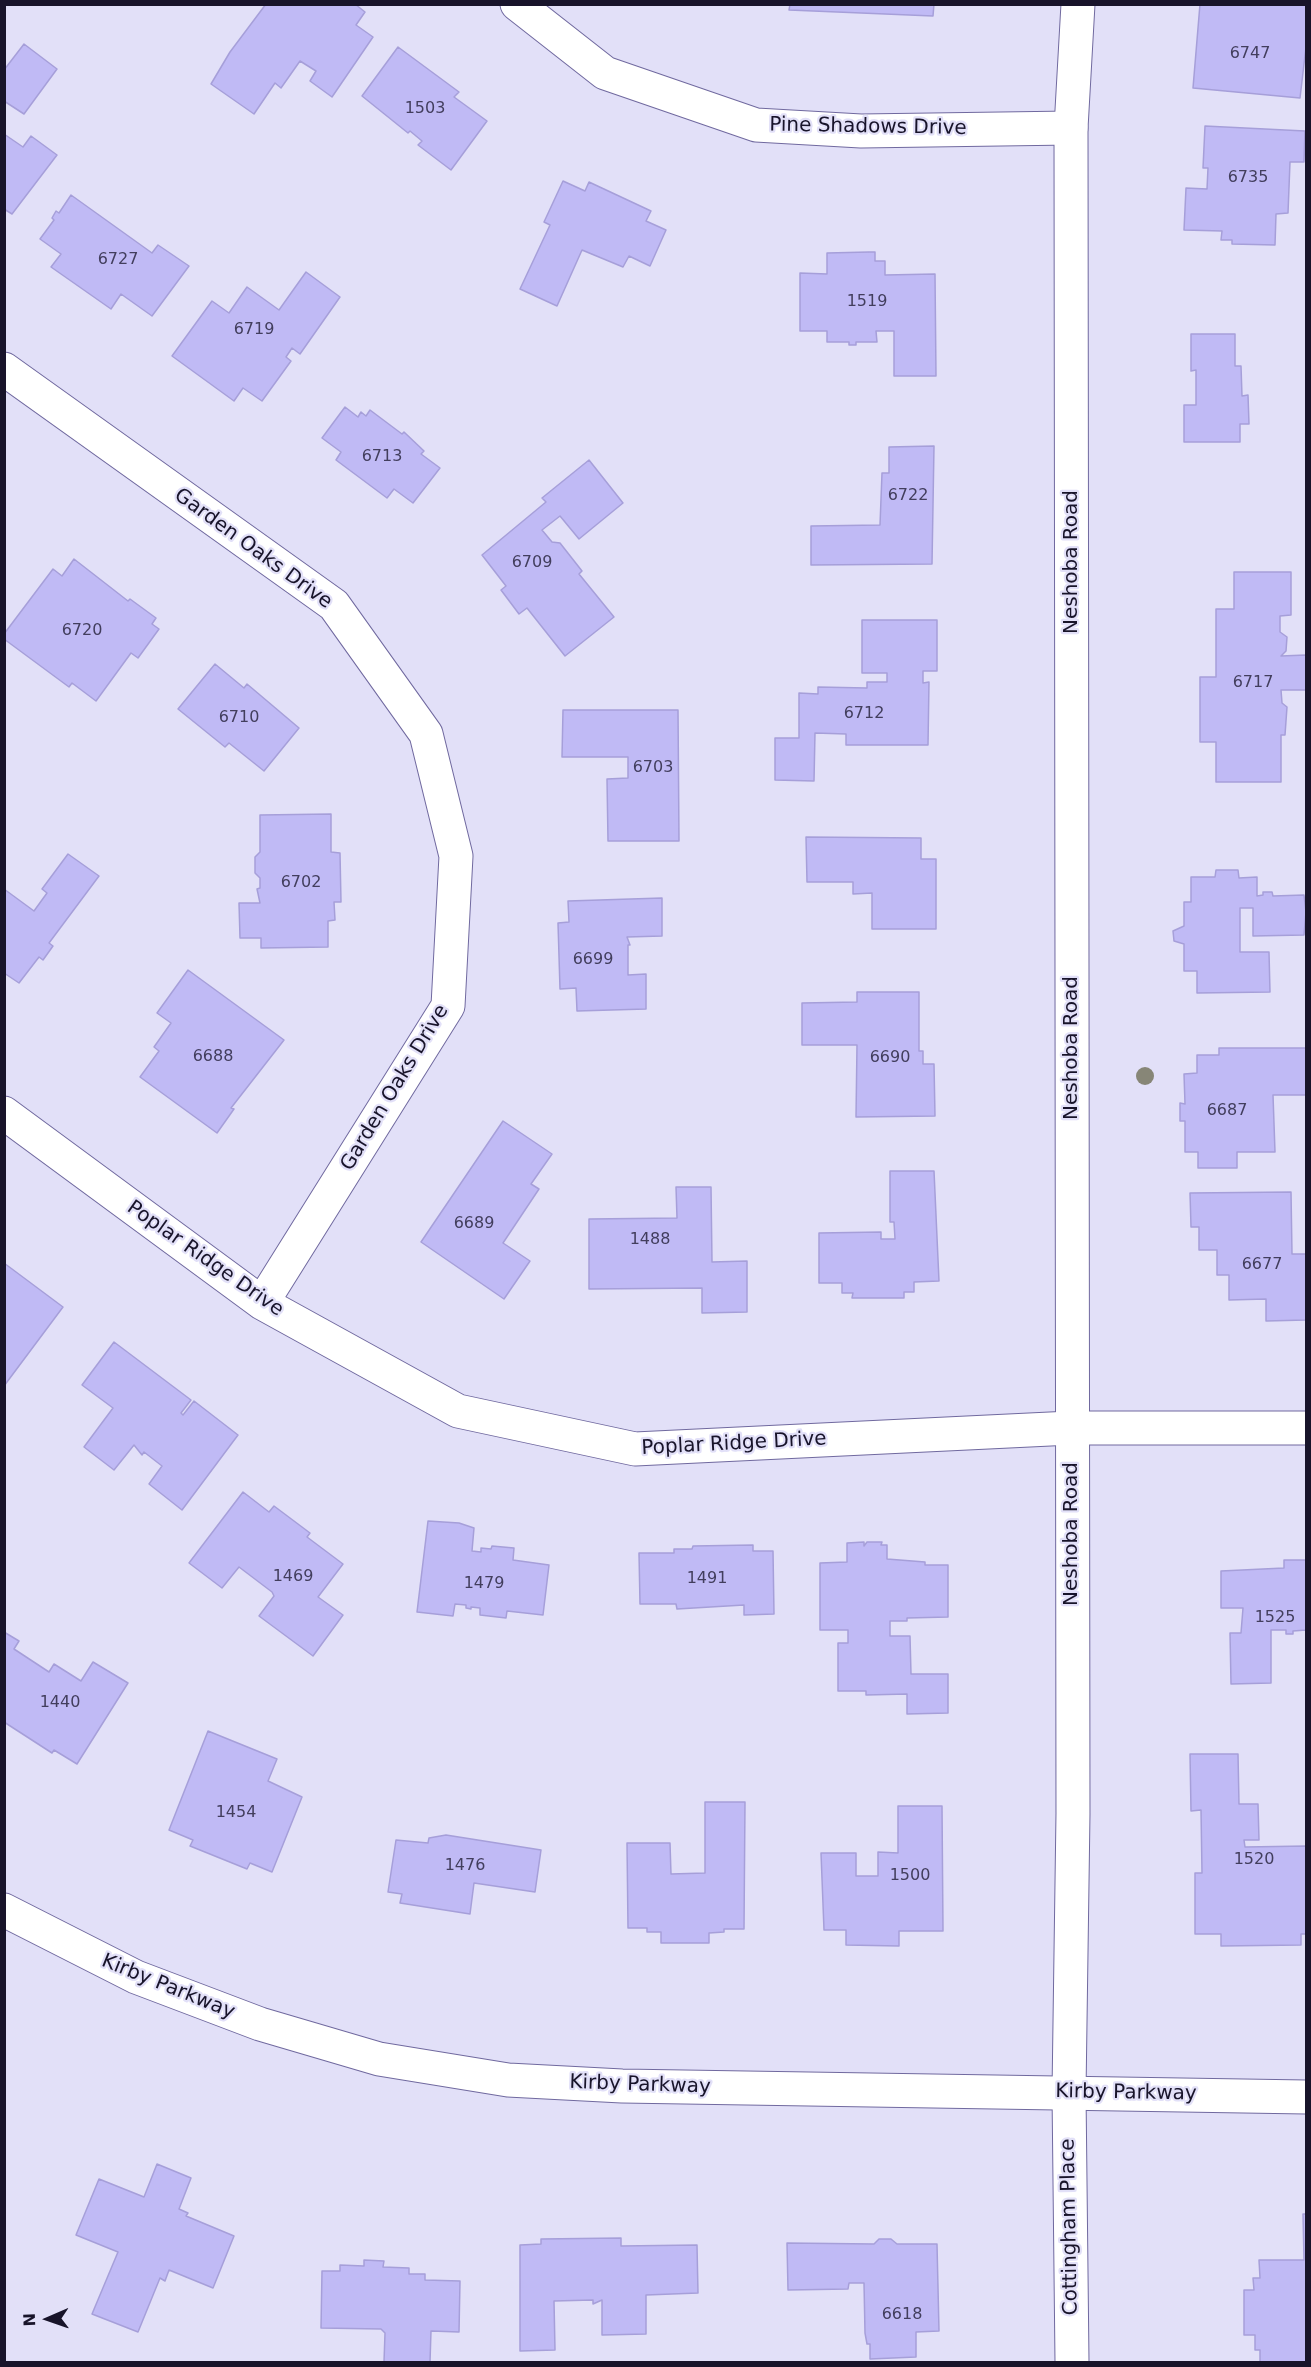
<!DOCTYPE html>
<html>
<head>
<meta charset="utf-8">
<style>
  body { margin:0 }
  #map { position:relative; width:1311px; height:2367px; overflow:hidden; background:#e2e0f8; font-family:"DejaVu Sans",sans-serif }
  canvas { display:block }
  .frame { position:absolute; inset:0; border:6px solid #18142a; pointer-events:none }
  .north { position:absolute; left:18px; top:2289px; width:60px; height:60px; -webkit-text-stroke:4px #e2e0f8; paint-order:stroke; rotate:268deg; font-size:16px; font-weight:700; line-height:24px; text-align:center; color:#18142a }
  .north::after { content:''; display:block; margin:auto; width:21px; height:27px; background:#18142a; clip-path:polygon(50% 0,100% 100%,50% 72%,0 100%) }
</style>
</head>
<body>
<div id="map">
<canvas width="1311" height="2367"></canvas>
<div class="frame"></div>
<div class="north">N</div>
</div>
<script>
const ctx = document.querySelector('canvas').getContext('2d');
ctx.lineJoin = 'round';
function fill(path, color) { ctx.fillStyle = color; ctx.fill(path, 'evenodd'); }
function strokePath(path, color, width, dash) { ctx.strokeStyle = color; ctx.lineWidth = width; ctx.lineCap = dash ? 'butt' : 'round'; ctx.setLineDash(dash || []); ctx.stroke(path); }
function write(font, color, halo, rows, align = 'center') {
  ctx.font = font + ' "DejaVu Sans",sans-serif'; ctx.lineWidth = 4.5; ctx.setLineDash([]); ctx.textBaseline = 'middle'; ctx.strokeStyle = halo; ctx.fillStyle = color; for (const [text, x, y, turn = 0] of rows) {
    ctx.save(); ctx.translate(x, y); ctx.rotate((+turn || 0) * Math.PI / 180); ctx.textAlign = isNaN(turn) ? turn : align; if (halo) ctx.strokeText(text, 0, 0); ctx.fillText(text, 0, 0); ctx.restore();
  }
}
const building = new Path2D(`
  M266 4H355L365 12 356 25 373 37 332 97 310 81 316 71 300 61 281 88 275 83 254 114 211 84 230 52Z
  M790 4H934L933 16 789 10Z
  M1200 4 1306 5V47L1300 98 1193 88Z
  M24 44 57 69 24 114 4 101V70Z
  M398 47 459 92 454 97 487 121 451 170 418 145 422 141 410 131 408 133 362 96Z
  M1205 126 1305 131 1304 162H1290L1288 213 1276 214 1275 245 1232 244V240H1221L1222 231 1184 230 1186 188 1207 189 1208 168H1203Z
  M4 134 23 147 31 136 57 155 12 214 4 209Z
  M563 181 585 191 589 182 651 211 646 221 666 230 650 266 629 256 623 267 582 250 557 306 520 289 550 225 544 222Z
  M71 195 152 253 158 245 189 266 152 316 121 294 111 309 51 267 61 254 40 239 54 220 52 218 56 211 59 213Z
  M869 252H875V261H885V275L935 274 936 376H894V331H876L877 342H856V345H849V342H827V331H800V273L827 274V253Z
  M306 272 340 297 300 354 292 348 286 357 291 361 262 401 243 388 234 401 172 356 212 301 229 313 247 287 279 310Z
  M1191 334H1235V366H1241L1242 396 1248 395 1249 424H1240V442H1184V405H1196V370L1191 371Z
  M345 407 358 417 361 412 366 416 370 410 402 434 404 432 424 451 421 454 440 468 413 503 394 489 387 498 336 460 341 452 322 438Z
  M934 446 932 564 811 565V526L880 525 882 473H889V447Z
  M589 460 623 503 579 539 560 516 542 530 552 542 560 543 582 571 579 574 614 617 565 656 527 608 519 614 501 590 506 586 482 555 546 502 542 498Z
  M74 559 128 601 130 599 156 618 152 624 159 629 138 658 131 653 96 701 72 683 69 687 4 639V634L53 569 62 576Z
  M1234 572H1291V615L1280 616V632L1287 637 1286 651 1281 656 1306 655V690H1281L1282 703 1287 707 1285 735H1281V782H1216V742H1200V677H1216V609H1234Z
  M862 620H937V671H923V683L929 682 928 745H846V734L815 733 814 781 775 780V738H799V693L818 694V687L867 688V682H887V673H862Z
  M215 664 244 688 247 684 299 728 264 771 229 743 225 747 178 709Z
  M563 710H678L679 841H608L607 779 628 778V757H562Z
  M331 814V852L340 853 341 902H334L335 920 328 921V947L261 948V938H240L239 903H260L257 889 260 888V878L255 873V857L260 852V815Z
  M806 837 921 838V859H936V929H872V893L853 894V882H807Z
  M68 854 99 876 49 943 53 946 43 960 39 957 19 983 4 973V889L34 911 47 893 42 889Z
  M1216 870H1238L1239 878 1257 877V896L1263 895V892H1272L1273 896 1304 895 1306 912 1304 935 1253 936V908H1240V952H1269L1270 992 1197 993V971H1184V944L1174 941 1173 931 1184 926V902H1191V877H1215Z
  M662 898V936L627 937 630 945H628V975L646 974V1009L577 1011 576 988 560 989 558 923 569 922 568 901Z
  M188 970 284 1040 231 1108 234 1109 217 1133 140 1077 159 1051 154 1047 171 1023 157 1013Z
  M857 992H919V1051H923V1064H934L935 1116 856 1117 857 1045H802V1003L857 1002Z
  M1219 1048H1306V1095H1273L1275 1152H1237V1168H1198V1152H1185V1121H1180V1103L1185 1104 1184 1074 1197 1073V1055H1219Z
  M503 1121 552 1154 531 1184 539 1189 503 1243 530 1261 504 1299 421 1242Z
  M890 1171H934L939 1281 914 1282V1292H904V1298H852L853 1293H842V1283H819V1233L881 1232V1239H895L894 1222H890Z
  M676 1187H711L712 1262 747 1261V1312L702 1313V1288L589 1289V1219L677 1218Z
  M1291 1192 1292 1254H1306V1320L1266 1321V1299L1229 1300V1275H1217V1250H1199V1227H1191L1190 1193Z
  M4 1263 63 1307 4 1386Z
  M114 1342 191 1400 181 1413 183 1415 194 1401 238 1435 182 1510 149 1484 162 1466 144 1452 142 1455 134 1445 114 1470 84 1447 113 1408 82 1385Z
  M243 1492 269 1512 274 1506 310 1533 307 1537 343 1564 318 1597 343 1615 313 1656 259 1616 274 1596 272 1592 239 1567 222 1588 189 1563Z
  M428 1521 459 1523 474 1528 472 1551 481 1552V1548L491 1549 492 1546 514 1548 513 1560 549 1565 543 1615 507 1611 506 1618 480 1615V1608L471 1607V1609L466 1608V1605L455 1604 453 1616 417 1612Z
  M864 1542V1546L867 1542H882L881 1545H887V1559L925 1562V1565H948V1617L907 1618V1621H890V1636H910L911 1674H948V1713L907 1714V1694L866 1695V1691H838V1643H848V1630H820V1563L847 1562V1543Z
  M753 1545V1551H773L774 1614 744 1615V1605L677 1609 676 1604H640L639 1553H674V1549H692L693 1546Z
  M1284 1560H1306V1657V1630L1293 1631V1634H1286V1630H1271V1683L1231 1684 1230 1633H1241L1243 1608H1221V1571L1284 1568Z
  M4 1632 19 1641 14 1649 49 1672 54 1664 81 1681 93 1662 128 1683 77 1764 54 1750 52 1753 4 1722Z
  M208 1731 277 1759 268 1781 302 1797 272 1872 250 1863 247 1869 190 1846 193 1840 169 1830Z
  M1190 1754H1238L1239 1804H1258L1259 1840H1244L1245 1847 1306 1846V1934H1301V1945L1221 1946V1934H1195V1873H1202L1201 1810 1191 1811Z
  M705 1802H745L744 1929H724V1932L709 1933V1943H661V1932H647V1928H628L627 1843H670L671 1874 705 1873Z
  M898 1806H942L943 1931H899V1946L846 1945V1930H824L821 1853H856V1876H878V1852L898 1853Z
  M446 1835 541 1850 535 1892 474 1883 470 1914 400 1903 402 1894 388 1892 396 1840 428 1843 429 1838Z
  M157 2164 191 2178 179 2209 188 2213 186 2216 234 2236 213 2288 169 2270 165 2281 160 2278 138 2332 92 2314 118 2252 76 2235 99 2179 144 2197Z
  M1303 2214H1306V2362H1260V2350H1255V2335H1244V2290H1254L1253 2278H1260L1259 2260H1304Z
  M621 2238V2246L697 2245 698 2293 646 2295V2334L602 2335V2300L593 2304V2300L554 2301 555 2350 520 2351V2245L541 2244V2239Z
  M879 2239H891L897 2244H937L939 2331 916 2332V2357L870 2359V2344H867L865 2333 864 2283H849L848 2289 788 2290 787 2243 874 2244Z
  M364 2260 384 2261 383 2267 409 2268V2274H425V2280L460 2281 459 2332 431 2331 430 2362H384L385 2333 381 2329 321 2328 322 2271H340V2265L364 2266Z`);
const minor = new Path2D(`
  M517 4 605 73 756 125 861 131 1071 128
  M4 369 334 605 426 734 456 856 448 1006 262 1303
  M4 1113 262 1303 458 1411 635 1449 1071 1428H1306
  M1069 2092 1072 2362`);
const tertiary = new Path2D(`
  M1069 2092 1073 1813 1071 128 1078 4`);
const secondary = new Path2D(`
  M4 1910 136 1977 260 2024 379 2059 508 2080 622 2086 1306 2097`);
const trees = [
  [1145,1076]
];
const numberNames = [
  ["6747",1250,54],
  ["1503",425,109],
  ["6735",1248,178],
  ["6727",118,260],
  ["1519",867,302],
  ["6719",254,330],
  ["6713",382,457],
  ["6722",908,496],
  ["6709",532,563],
  ["6720",82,631],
  ["6717",1253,683],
  ["6712",864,714],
  ["6710",239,718],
  ["6703",653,768],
  ["6702",301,883],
  ["6699",593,960],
  ["6688",213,1057],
  ["6690",890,1058],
  ["6687",1227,1111],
  ["6689",474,1224],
  ["1488",650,1240],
  ["6677",1262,1265],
  ["1469",293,1577],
  ["1491",707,1579],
  ["1479",484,1584],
  ["1525",1275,1618],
  ["1440",60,1703],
  ["1454",236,1813],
  ["1520",1254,1860],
  ["1476",465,1866],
  ["1500",910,1876],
  ["6618",902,2315]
];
const streetNames = [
  ["Pine Shadows Drive",868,127,1],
  ["Garden Oaks Drive",253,549,36],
  ["Neshoba Road",1072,562,-90],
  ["Neshoba Road",1072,1048,-90],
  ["Garden Oaks Drive",395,1088,-59],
  ["Poplar Ridge Drive",205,1259,35],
  ["Poplar Ridge Drive",734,1444,-3],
  ["Neshoba Road",1072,1534,-90],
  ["Kirby Parkway",168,1987,22],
  ["Kirby Parkway",640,2085,2],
  ["Kirby Parkway",1126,2093,1],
  ["Cottingham Place",1070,2227,-91]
];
fill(building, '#c0baf5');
strokePath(building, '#a69fd9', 1.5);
strokePath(minor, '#70699f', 35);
strokePath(tertiary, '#70699f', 35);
strokePath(secondary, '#70699f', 35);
strokePath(minor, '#fff', 33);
strokePath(tertiary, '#fff', 33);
strokePath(secondary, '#fff', 33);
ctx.fillStyle = '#878677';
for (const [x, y] of trees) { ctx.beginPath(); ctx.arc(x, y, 9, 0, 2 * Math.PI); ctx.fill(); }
write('16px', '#423e5d', null, numberNames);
write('20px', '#18142a', '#e2e0f8', streetNames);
</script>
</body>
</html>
